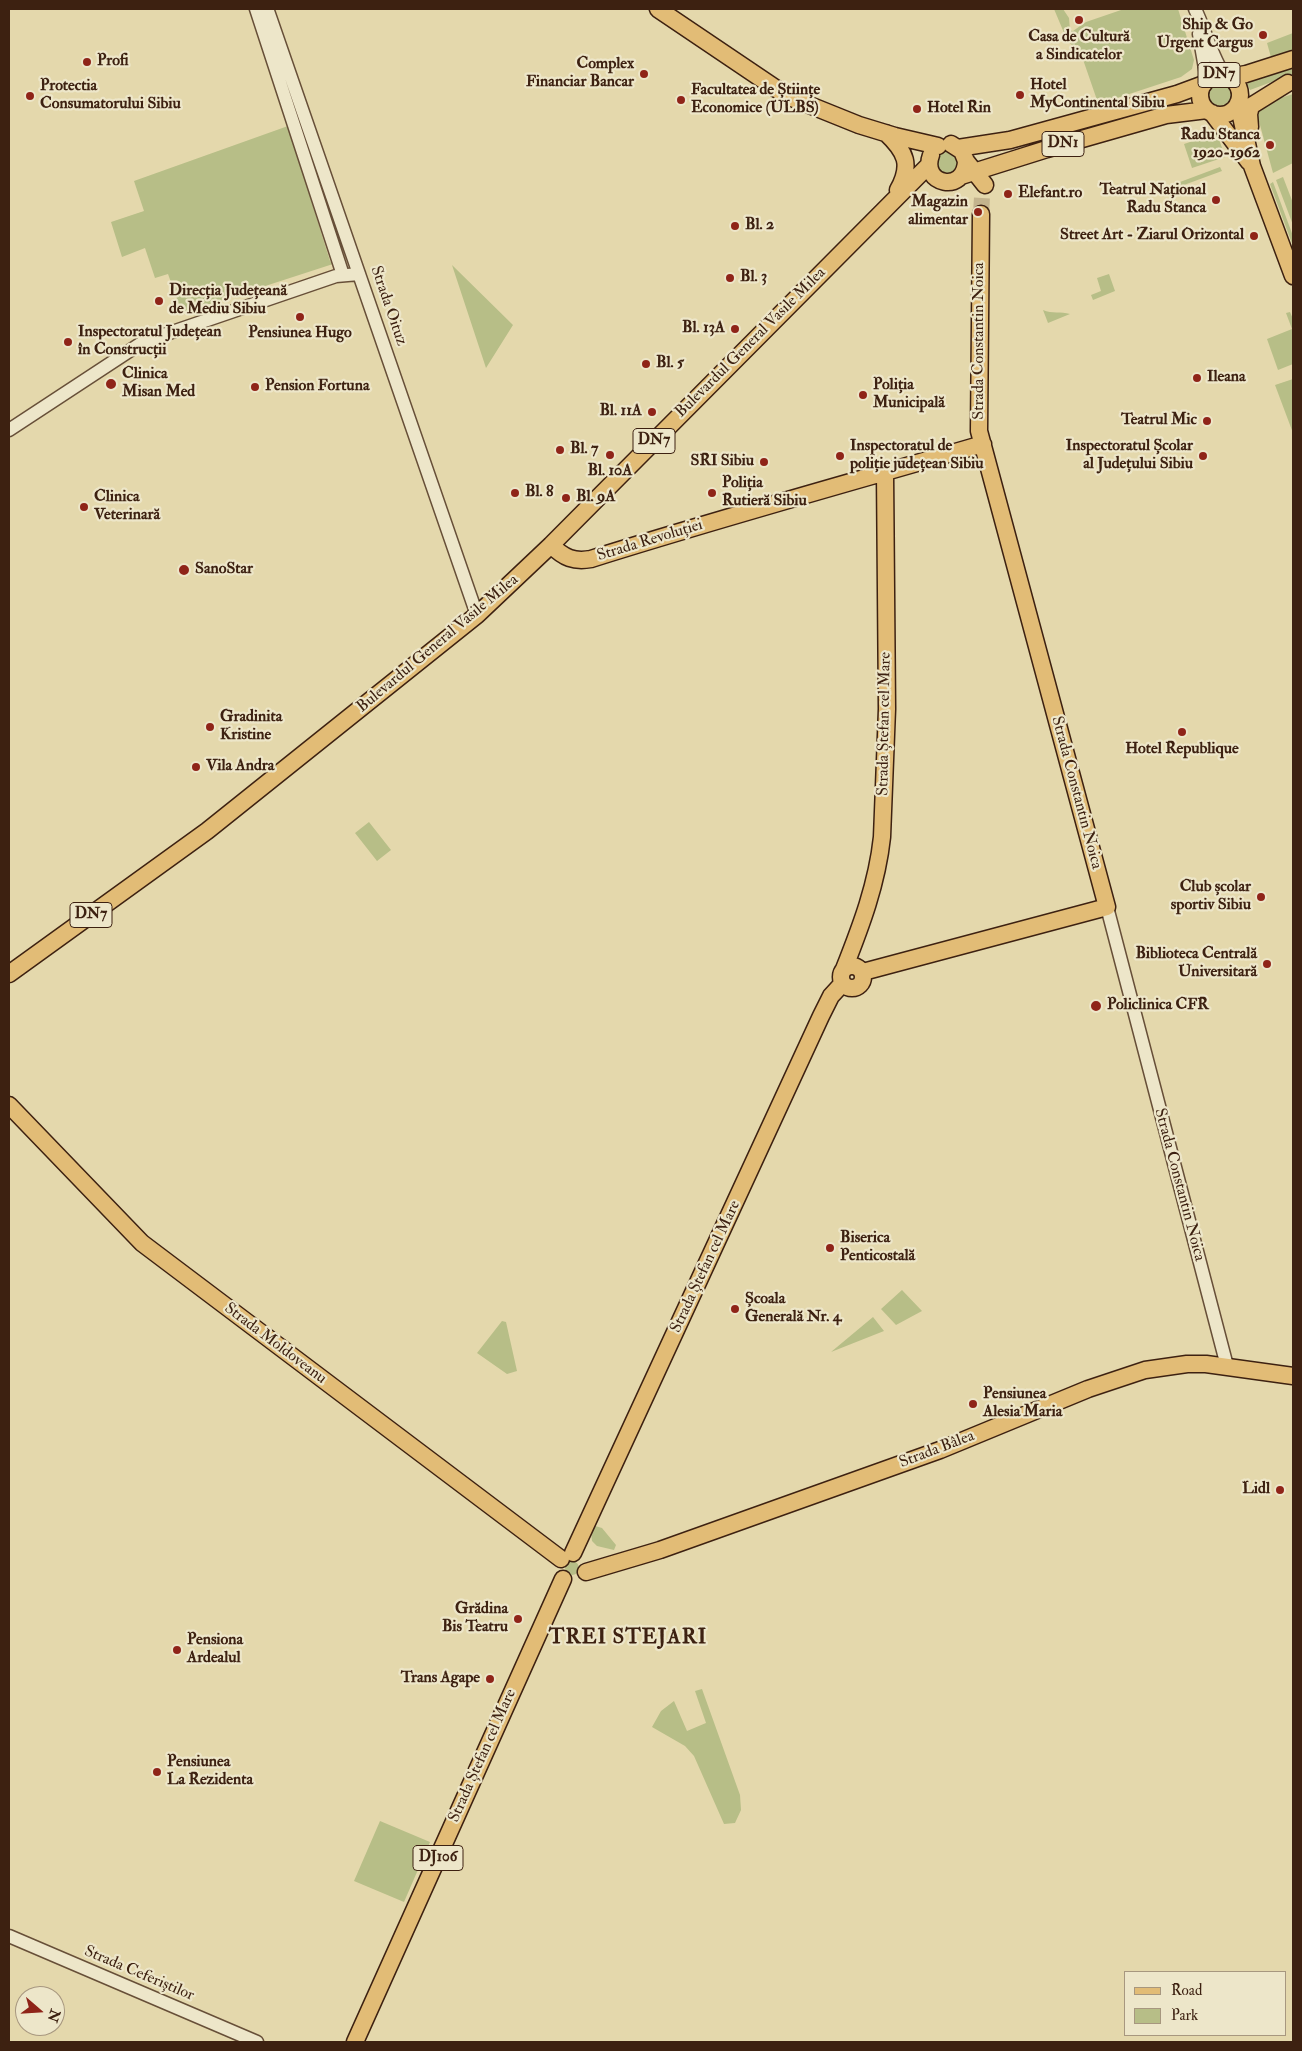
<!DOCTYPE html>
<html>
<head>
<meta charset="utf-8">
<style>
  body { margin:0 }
  #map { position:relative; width:1302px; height:2051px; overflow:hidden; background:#e4d8ac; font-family:"IM FELL Double Pica",serif }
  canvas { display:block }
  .frame { position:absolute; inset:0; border:10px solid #3d2111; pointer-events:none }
  .legend { position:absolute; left:1124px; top:1971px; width:162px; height:65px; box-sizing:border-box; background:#ede6c9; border:1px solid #a7977f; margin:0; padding:6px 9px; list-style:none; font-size:15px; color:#3d2111 }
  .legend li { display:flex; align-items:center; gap:10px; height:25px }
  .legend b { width:25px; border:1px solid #a7977f }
  .north { position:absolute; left:15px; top:1986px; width:50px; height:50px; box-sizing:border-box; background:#ede6c9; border:1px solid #a7977f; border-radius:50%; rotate:109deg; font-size:14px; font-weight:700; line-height:20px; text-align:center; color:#3d2111 }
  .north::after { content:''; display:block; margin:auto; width:18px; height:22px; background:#8f2418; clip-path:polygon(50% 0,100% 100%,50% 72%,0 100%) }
</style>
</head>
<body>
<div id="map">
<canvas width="1302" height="2051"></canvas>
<div class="frame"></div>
<ul class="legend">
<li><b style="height:6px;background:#e2bc76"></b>Road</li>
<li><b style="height:14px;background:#b7be87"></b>Park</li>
</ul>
<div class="north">N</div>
</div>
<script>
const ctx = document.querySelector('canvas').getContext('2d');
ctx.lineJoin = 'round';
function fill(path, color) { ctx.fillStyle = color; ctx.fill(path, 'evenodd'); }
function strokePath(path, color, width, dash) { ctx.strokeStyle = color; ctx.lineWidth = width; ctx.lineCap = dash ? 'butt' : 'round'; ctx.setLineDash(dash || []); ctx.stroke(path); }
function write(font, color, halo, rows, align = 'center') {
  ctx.font = font + ' "IM FELL Double Pica",serif'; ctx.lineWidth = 4.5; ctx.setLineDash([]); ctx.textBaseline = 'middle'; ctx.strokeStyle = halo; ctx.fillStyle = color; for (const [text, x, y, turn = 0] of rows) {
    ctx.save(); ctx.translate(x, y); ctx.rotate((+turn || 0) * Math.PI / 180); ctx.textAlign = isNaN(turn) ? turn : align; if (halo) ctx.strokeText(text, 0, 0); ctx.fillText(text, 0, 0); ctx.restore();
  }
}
const green = new Path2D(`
  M1054 9H1063L1069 18 1070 30 1073 31 1086 22 1124 9H1178L1194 60 1192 69 1181 77 1105 102 1097 100 1078 45H1072L1067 40Z
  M1293 33V54L1272 61 1267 43Z
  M1293 68V74L1250 90 1246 82Z
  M1209 95a12 12 0 1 1 24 0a12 12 0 1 1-24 0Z
  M1293 94V163L1273 173 1257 114 1265 103Z
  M288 126 330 261 333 264 182 313 168 274 155 278 145 248 122 257 111 222 144 211 134 181Z
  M1217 133 1225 157 1192 168 1184 144Z
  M936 163a11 11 0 1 1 22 0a11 11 0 1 1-22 0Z
  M1220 167 1222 171 1173 189 1172 185Z
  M1283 177 1293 203V225L1276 180Z
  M1273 182 1293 236V246L1270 184Z
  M452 265 513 325 486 368Z
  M1109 274 1115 291 1093 300 1091 295 1101 291 1097 278Z
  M1043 310C1052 314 1061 311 1070 314L1048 323Z
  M1290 312 1293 319V364L1278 370 1267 339 1292 329 1286 313Z
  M1293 379V433L1275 385Z
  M369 822 391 850 377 861 355 833Z
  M902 1290 922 1311 896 1325 881 1309Z
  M873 1317 884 1331 831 1352Z
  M502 1321 506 1322 517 1371 507 1374 477 1353Z
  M595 1526 602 1528 616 1545 614 1550 597 1546 592 1541 591 1532Z
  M565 1568a7 7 0 1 1 14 0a7 7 0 1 1-14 0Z
  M702 1689 740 1795 741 1810 735 1823 724 1824 694 1756 685 1746 652 1727 661 1711 674 1701 687 1731 706 1723 695 1691Z
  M380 1821 430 1842 404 1902 354 1881Z`);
const majorTunnel = new Path2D(`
  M981 214 982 197`);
const minor = new Path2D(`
  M256 9 343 275
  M266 9 268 11 477 615
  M1195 9C1205 29 1212 58 1225 76
  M1199 34 1207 80
  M9 430 143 342 336 276 359 274
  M1107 907 1227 1366
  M9 1936 257 2042`);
const major = new Path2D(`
  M658 9 787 96 859 125 895 136 938 146
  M1200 95a20 20 0 1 1 40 0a20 20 0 1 1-40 0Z
  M1229 77 1246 74 1293 59
  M1238 103 1252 166 1293 276
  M1212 113 1249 162
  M1250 127 1249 114 1251 106 1288 83
  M886 133C906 152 912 165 898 190
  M951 144 962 151 966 161 985 185
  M958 148 1010 140 1177 94 1204 84
  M931 155C920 185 965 194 966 161
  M961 176 1047 149 1166 115 1207 110
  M551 545C564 558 574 562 591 559 721 518 852 482 983 444
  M841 977a11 11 0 1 1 22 0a11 11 0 1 1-22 0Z
  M844 969C861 926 877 884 882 837L887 709 885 473
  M863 972 1107 907 979 431 981 214
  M9 974 207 831 477 615 551 545 929 165
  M9 1105 142 1243 561 1559
  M573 1553 821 1016 831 996 842 984
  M586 1572 660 1550 940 1450 1088 1389 1145 1370 1187 1364H1206L1293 1376
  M355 2042 563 1579`);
const markers = [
  [1079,20,5,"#8f2418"],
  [1263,35,5,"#8f2418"],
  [87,62,5,"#8f2418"],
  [644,74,5,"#8f2418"],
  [1020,95,5,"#8f2418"],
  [30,96,5,"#8f2418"],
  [681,100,5,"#8f2418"],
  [917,109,5,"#8f2418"],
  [1270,145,5,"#8f2418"],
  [1008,194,5,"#8f2418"],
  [1216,200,5,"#8f2418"],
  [978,212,5,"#8f2418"],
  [735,226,5,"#8f2418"],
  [1254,236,5,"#8f2418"],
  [730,278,5,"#8f2418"],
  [159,301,5,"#8f2418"],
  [300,317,5,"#8f2418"],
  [735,329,5,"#8f2418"],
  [68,342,5,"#8f2418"],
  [646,364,5,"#8f2418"],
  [1197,378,5,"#8f2418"],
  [111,384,6,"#8f2418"],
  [255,387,5,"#8f2418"],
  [863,395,5,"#8f2418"],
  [652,412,5,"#8f2418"],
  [1207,421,5,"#8f2418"],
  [560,450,5,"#8f2418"],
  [610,455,5,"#8f2418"],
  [840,456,5,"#8f2418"],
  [1203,456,5,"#8f2418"],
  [764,462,5,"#8f2418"],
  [515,493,5,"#8f2418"],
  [712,493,5,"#8f2418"],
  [566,498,5,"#8f2418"],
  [84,507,5,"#8f2418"],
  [184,570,6,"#8f2418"],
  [210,727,5,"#8f2418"],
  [1182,732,5,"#8f2418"],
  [196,767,5,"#8f2418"],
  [1261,897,5,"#8f2418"],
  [1267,964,5,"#8f2418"],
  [1096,1006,6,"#8f2418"],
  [830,1248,5,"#8f2418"],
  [735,1309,5,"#8f2418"],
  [973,1404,5,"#8f2418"],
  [1280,1490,5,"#8f2418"],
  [518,1619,5,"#8f2418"],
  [177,1650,5,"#8f2418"],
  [490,1679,5,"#8f2418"],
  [157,1772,5,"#8f2418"]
];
const shields = [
  [1219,75,42],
  [1063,144,42],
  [654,441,42],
  [91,915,42],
  [438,1858,50]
];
const shieldNames = [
  ["DN7",1219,75],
  ["DN1",1063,144],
  ["DN7",654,441],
  ["DN7",91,915],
  ["DJ106",438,1858]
];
const poiNames = [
  ["Ship & Go",1253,26,"right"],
  ["Urgent Cargus",1253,44,"right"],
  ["Casa de Cultură",1079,38,"center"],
  ["a Sindicatelor",1079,56,"center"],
  ["Profi",97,62],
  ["Complex",634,65,"right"],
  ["Financiar Bancar",634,83,"right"],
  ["Hotel",1030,86],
  ["MyContinental Sibiu",1030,104],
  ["Protectia",40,87],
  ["Consumatorului Sibiu",40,105],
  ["Facultatea de Științe",691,91],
  ["Economice (ULBS)",691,109],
  ["Hotel Rin",927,109],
  ["Radu Stanca",1260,136,"right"],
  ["1920-1962",1260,154,"right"],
  ["Teatrul Național",1206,191,"right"],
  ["Radu Stanca",1206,209,"right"],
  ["Elefant.ro",1018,194],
  ["Magazin",968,203,"right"],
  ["alimentar",968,221,"right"],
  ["Bl. 2",745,226],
  ["Street Art - Ziarul Orizontal",1244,236,"right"],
  ["Bl. 3",740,278],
  ["Direcția Județeană",169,292],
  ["de Mediu Sibiu",169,310],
  ["Bl. 13A",725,329,"right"],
  ["Inspectoratul Județean",78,333],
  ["în Construcții",78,351],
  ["Pensiunea Hugo",300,334,"center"],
  ["Bl. 5",656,364],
  ["Clinica",122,375],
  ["Misan Med",122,393],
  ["Ileana",1207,378],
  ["Poliția",873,386],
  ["Municipală",873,404],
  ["Pension Fortuna",265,387],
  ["Bl. 11A",642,412,"right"],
  ["Teatrul Mic",1197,421,"right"],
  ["Inspectoratul de",850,447],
  ["poliție județean Sibiu",850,465],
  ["Inspectoratul Școlar",1193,447,"right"],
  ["al Județului Sibiu",1193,465,"right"],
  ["Bl. 7",570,450],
  ["SRI Sibiu",754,462,"right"],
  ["Bl. 10A",610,472,"center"],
  ["Poliția",722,484],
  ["Rutieră Sibiu",722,502],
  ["Bl. 8",525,493],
  ["Clinica",94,498],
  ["Veterinară",94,516],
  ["Bl. 9A",576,498],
  ["SanoStar",195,570],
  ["Gradinita",220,718],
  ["Kristine",220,736],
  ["Hotel Republique",1182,750,"center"],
  ["Vila Andra",206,767],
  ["Club școlar",1251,888,"right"],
  ["sportiv Sibiu",1251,906,"right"],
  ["Biblioteca Centrală",1257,955,"right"],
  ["Universitară",1257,973,"right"],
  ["Policlinica CFR",1107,1006],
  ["Biserica",840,1239],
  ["Penticostală",840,1257],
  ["Școala",745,1300],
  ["Generală Nr. 4",745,1318],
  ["Pensiunea",983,1395],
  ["Alesia Maria",983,1413],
  ["Lidl",1270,1490,"right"],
  ["Grădina",508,1610,"right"],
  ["Bis Teatru",508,1628,"right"],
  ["Pensiona",187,1641],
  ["Ardealul",187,1659],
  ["Trans Agape",480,1679,"right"],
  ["Pensiunea",167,1763],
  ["La Rezidenta",167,1781]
];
const streetNames = [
  ["Strada Oituz",388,306,71],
  ["Strada Constantin Noica",980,341,-90],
  ["Bulevardul General Vasile Milea",751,343,-45],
  ["Strada Revoluției",650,541,-17],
  ["Bulevardul General Vasile Milea",438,644,-40],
  ["Strada Ștefan cel Mare",885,724,-89],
  ["Strada Constantin Noica",1076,793,75],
  ["Strada Constantin Noica",1179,1185,75],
  ["Strada Ștefan cel Mare",706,1267,-65],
  ["Strada Moldoveanu",275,1344,37],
  ["Strada Bâlea",937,1450,-21],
  ["Strada Ștefan cel Mare",483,1756,-66],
  ["Strada Ceferiștilor",139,1974,23]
];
const districtNames = [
  ["TREI STEJARI",628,1638]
];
fill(green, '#b7be87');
strokePath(majorTunnel, '#c3b38d', 16, [16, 8]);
strokePath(minor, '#674f38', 15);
strokePath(major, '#3d2111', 19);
strokePath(minor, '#ede6c9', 12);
strokePath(major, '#e2bc76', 16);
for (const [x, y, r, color] of markers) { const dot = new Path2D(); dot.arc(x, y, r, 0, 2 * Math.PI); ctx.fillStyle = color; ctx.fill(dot); strokePath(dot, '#ede6c9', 2); }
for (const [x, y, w] of shields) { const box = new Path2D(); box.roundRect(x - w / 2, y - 12.5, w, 25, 4); ctx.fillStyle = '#ede6c9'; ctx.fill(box); strokePath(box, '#3d2111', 1); }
write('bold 15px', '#3d2111', null, shieldNames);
write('bold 16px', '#3d2111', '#ede6c9', poiNames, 'left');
write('16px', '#3d2111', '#ede6c9', streetNames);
ctx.letterSpacing = '1px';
write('bold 21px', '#3d2111', '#ede6c9', districtNames);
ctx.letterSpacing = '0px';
</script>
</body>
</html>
